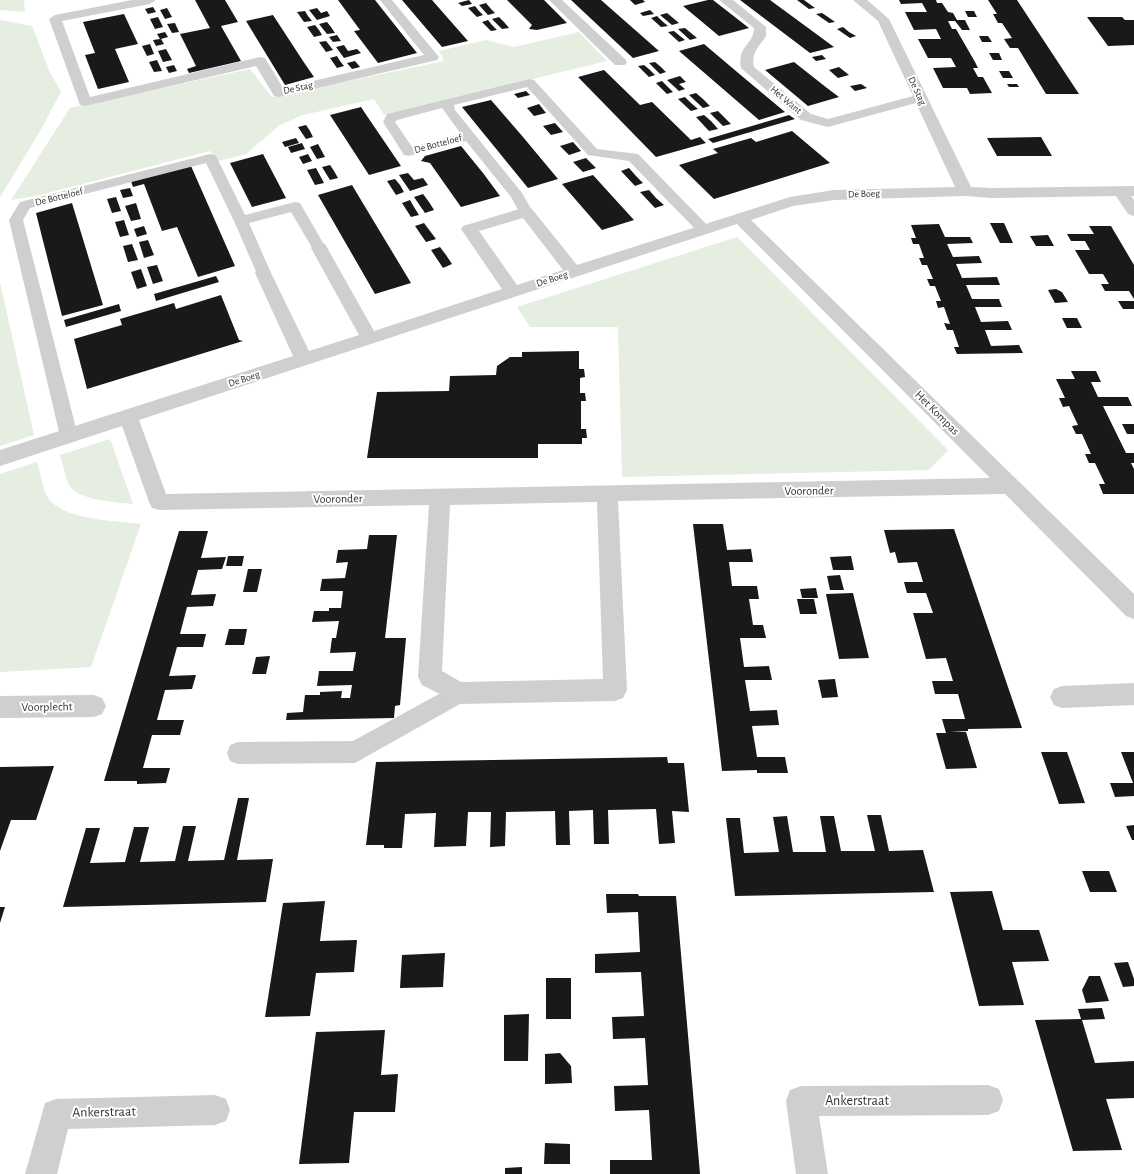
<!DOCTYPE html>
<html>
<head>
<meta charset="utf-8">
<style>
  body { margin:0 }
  canvas { display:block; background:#fff }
</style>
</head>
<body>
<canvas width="1134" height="1174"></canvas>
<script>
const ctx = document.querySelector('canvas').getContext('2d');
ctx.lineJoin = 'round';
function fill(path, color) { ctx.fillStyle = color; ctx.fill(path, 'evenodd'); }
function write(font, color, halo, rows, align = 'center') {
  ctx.font = font + ' "Alegreya Sans",sans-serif'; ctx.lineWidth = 4; ctx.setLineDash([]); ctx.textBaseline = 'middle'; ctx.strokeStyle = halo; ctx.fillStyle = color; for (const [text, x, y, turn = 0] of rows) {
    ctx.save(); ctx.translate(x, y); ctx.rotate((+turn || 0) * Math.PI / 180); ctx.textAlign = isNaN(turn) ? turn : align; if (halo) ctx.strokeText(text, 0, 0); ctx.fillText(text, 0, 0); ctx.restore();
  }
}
const green = new Path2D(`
  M0 0H24L25 12 0 10Z
  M0 20 32 26 49 70 61 92 39 133 0 197Z
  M579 32 607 61 384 115 374 99 303 115 280 125 246 154 219 161 210 151 40 195 11 200 70 108 250 69 272 97 444 61 439 51 486 40 514 47Z
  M737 237 948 450 929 470 622 477 618 327H530L517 307Z
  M0 282 34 435 0 446Z
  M110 439 133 504C117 502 78 501 69 485 65 476 63 464 60 455Z
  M37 462C40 471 43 491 48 498 63 520 116 521 141 524L91 667 0 672V474Z`);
const building = new Path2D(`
  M195 0H225L238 22 221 26 241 61 189 73 187 69 196 66 180 34 210 28Z
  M338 0H375L417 53 378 63 354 31 360 30Z
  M402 0H432L468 41 442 47Z
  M469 0 472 4 462 6 458 3Z
  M507 0H544L567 23 537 30 529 29 532 25Z
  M571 0H601L659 51 633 58Z
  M630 0H643L645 2 635 5Z
  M708 0H713L749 28 719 36 683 6Z
  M740 0H770L834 47 810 53Z
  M797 0H804L815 8 809 9Z
  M899 0H936L937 3H942L948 12 953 13 957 20H965L970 30H962L955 21H948L952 29H956L975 62 978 68H973L978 77H983L992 93 970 94 967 88H943L933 68 956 67 951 58H928L918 39H941L936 29 914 30 905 12H927L922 3 901 4Z
  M988 0H1017L1079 94H1046L1018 48H1010L1004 39 1012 38 1002 23H998L993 14H997Z
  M486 3 491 9 495 13 488 15 479 5Z
  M475 6 479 11 483 15 477 17 468 8Z
  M153 7 156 12 148 14 145 9Z
  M167 8 172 17 165 19 160 10Z
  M317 8 321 13 327 11 330 16 317 20 309 10Z
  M650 10 654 14 643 16 640 13Z
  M305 11 308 16 312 21 304 22 297 12Z
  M965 11H974L977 17H968Z
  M667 13 679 23 672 25 660 15Z
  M822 13 828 17 835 22 829 23 816 14Z
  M124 14 138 44 115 49 129 82 98 89 85 55 95 53 83 22Z
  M273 15 303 61 314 77 285 85 246 21Z
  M657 16 662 21 668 26 661 27 651 18Z
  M158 17 163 27 155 29 150 19Z
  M499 17 504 22 509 28 502 29 492 19Z
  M1087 17H1122L1125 20H1134V45L1108 46Z
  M488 20 492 25 497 30 491 31 482 22Z
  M327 22 331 27 335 33 327 34 319 24Z
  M175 23 179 32 172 33 167 24Z
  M315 25 319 30 322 35 314 37 307 27Z
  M843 27 849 32 856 36 850 38 837 29Z
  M685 28 697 38 690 40 678 29Z
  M674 31 680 36 685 40 679 42 668 32Z
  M165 32 168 37 161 39 164 44 156 46 153 40 160 39 157 34Z
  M337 35 341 41 333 42 329 37Z
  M979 36H988L992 42H982Z
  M326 41 330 46 333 50 326 52 319 42Z
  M150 44 154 54 147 56 142 46Z
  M704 44 743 77 785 112 759 120 679 51Z
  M344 45 348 51 357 49 361 53 344 58 336 47Z
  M166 49 172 60 163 62 158 51Z
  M989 53H999L1002 60H993Z
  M822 55 826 59 816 61 812 57Z
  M337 56 340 61 344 66 337 68 330 58Z
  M157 60 162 71 154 72 149 62Z
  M355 61 360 67 352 69 347 63Z
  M655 62 661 67 666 72 660 74 649 63Z
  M794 62 827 88 839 97 808 106 765 70Z
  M174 65 177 71 169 73 166 67Z
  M644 65 650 70 655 75 649 77 638 66Z
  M839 67 849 75 838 78 829 70Z
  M604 70 640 105 652 102 691 140 700 137 706 143 656 157 578 77Z
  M999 71H1009L1013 78H1003Z
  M680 76 686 82 679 84 685 89 679 91 667 80Z
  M662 81 673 92 667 94 656 83Z
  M861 84 867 88 855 91 850 86Z
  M1007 84H1017L1019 87H1009Z
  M526 91 530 95 518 98 514 94Z
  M696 93 703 99 710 106 703 108 689 95Z
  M685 97 691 103 698 109 691 111 678 99Z
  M491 100 523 137 558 179 528 188 462 107Z
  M539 104 546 113 534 116 527 108Z
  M361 107 367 116 401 166 369 175 330 115Z
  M718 111 731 124 723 126 710 113Z
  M704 115 711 121 718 129 709 131 696 117Z
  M789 115 795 119 713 143 708 139Z
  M555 123 563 132 551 135 543 126Z
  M306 125 310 131 313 137 306 139 298 127Z
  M792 131 830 163 714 199 679 165 718 153 713 149 751 138 756 142Z
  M1041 137 1052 156H997L987 138Z
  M296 138 299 143 285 147 282 142Z
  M573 142 581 151 569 155 560 146Z
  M302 143 305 149 291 153 288 147Z
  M318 144 325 157 317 159 310 147Z
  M461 146 483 173 500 196 461 207 430 163 421 161 425 156Z
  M263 154 286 198 252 207 230 163Z
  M308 154 312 161 303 164 299 157Z
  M586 158 596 168 583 172 573 162Z
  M330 165 334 171 338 178 330 180 322 167Z
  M191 166 235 266 198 277 177 227 162 231 144 184 133 187 131 181Z
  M316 168 324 183 315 185 307 170Z
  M629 168 636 176 643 183 635 186 621 171Z
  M408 173 414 180 423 178 428 185 410 191 399 175Z
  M593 175 613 197 634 220 602 230 562 184Z
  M395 179 400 185 404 192 396 195 387 181Z
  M352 185 373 220 411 283 375 294 318 195Z
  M130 188 133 196 123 198 120 190Z
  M649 190 656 198 664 205 655 208 640 192Z
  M423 194 429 202 434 210 425 213 414 197Z
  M116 197 121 211 112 213 107 199Z
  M410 200 414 207 419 215 411 217 402 203Z
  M72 203 103 305 62 316 36 213Z
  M136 203 141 219 131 221 125 206Z
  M124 220 129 235 120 237 115 222Z
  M424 223 436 239 426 242 415 226Z
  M990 223H1004L1013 243H1000Z
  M939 224 945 237H970L973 243 947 244 953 257 979 256 982 263 956 264 962 278 997 277 1000 285H966L972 299H999L1002 307H975L981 322 1008 321 1012 330H985L991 346 1019 345 1023 353 957 354 954 347H959L953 330H947L944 323 950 324 944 307 938 308 936 301H941L935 286H930L927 279H933L927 265H922L919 258H924L919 244H913L911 238H916L911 225Z
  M144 226 147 234 137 237 134 229Z
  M1089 226H1111L1134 265V299L1129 291H1105L1101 284H1109L1103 274H1089L1075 250H1090L1085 241H1071L1067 234H1094Z
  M1048 235 1054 246H1036L1030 236Z
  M148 240 154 255 144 258 139 242Z
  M132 244 138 260 128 262 123 246Z
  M440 247 446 255 452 264 443 268 431 250Z
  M157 265 163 281 153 284 147 267Z
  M141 269 147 286 137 289 131 272Z
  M216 276 219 282 156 301 154 294Z
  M1056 289 1062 292 1068 302 1055 303 1048 290Z
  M221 295 239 340 243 341 87 389 74 339 122 325 120 319 174 303 176 309Z
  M1118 301H1134V309H1123Z
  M119 304 121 311 66 327 64 320Z
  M1062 318H1077L1082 328H1067Z
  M579 351V369H584L585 377 580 378V393H585L586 401H581V429H586L587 438H582V444H538V458H367L377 392 449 391 450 376 496 375 497 366 510 357H522V352Z
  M1071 371H1096L1101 382H1091L1098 397H1128L1132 406H1103L1126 453H1134V463H1131L1134 469V494H1103L1099 484H1105L1095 463H1089L1085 454H1091L1082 434H1076L1072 426 1078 425 1069 406 1063 407 1059 398H1065L1056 379H1075Z
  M1122 424H1134V434H1127Z
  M693 524H723L727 550 751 549 753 562H729L732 586H757L759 599H749L753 625H763L766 638H740L744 667 769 666 772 680H745L750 711 777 710 779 725 752 726 757 757H785L788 773H757V770L722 771Z
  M954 529 1022 728 968 729V731L950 732H966L977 768 946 769 936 733H946L942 719H965L958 694H935L932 681H953L946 658 926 659 913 613H933L926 593H907L904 582H923L917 562 898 563 895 552 890 553 884 530Z
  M179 531H208L201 558 226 557 222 569 198 570 191 595 216 594 213 606 187 607 180 634H206L203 647H177L169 676 196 675 192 689 165 690 157 720H184L180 735H152L143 768H170L166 783 137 784V781H104Z
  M369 535H397L385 638H406L400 705 395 706 394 718 286 720 287 713 303 712 305 695H320V692L342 691 341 698H350L352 685 317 686 319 671H353L356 652 330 653 332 638H336L339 621 312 622 314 611H329V608H341L343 591H320L322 579 345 578 348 562 336 563 338 550 367 549Z
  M228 556H244L242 566H226Z
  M851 556 854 570H833L830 557Z
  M248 569H262L257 592H243Z
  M840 575 844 590H830L827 576Z
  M816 588 818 598H802L800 589Z
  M853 593 869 658 839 659 826 594Z
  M797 599H814L817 614H800Z
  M229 629H247L244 645H225Z
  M270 656 266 674H252L256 657Z
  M835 679 838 697 822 698 818 680Z
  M1041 752H1067L1085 803 1059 804Z
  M1121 752H1134V796L1115 797 1110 783H1133Z
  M667 757 668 763H684L689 812 672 811 675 843 659 844 656 809 608 810 609 844H594L593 810 569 811 570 845H556L555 811 506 812 505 846 490 847 491 812H468L466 846 434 847 436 813 405 814 402 848H384V845H366L376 762Z
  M54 766 36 820H11L0 851V767Z
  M238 798H249L237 860 273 859 266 902 63 907 86 828H100L90 863 125 862 134 827H149L140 862 175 861 183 826H196L188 861 224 860Z
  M867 815H881L889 851 923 850 934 892 735 896 726 818H740L744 853 779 852 773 817 787 816 793 852H826L820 816H834L841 851H875Z
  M1134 825V840H1132L1126 826Z
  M1082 871H1109L1117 892H1090Z
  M992 891 1003 930H1039L1049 961 1012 962 1024 1005 979 1006 950 892Z
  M606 894H638L639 896H676L700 1174H610V1160H652L649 1110 615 1111 614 1086 648 1085 645 1038 613 1039 612 1017 644 1016 641 972 595 973V954L640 952 638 912 607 913Z
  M325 901 320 941 357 940 354 972 316 973 310 1016 265 1017 283 903Z
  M0 907H5L0 923Z
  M445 953 443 987 400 988 402 955Z
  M1128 962 1134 979V986L1123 987 1114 963Z
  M1089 976H1100L1109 1001 1086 1003 1082 990Z
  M546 978H571V1019H546Z
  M1102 1008 1105 1019 1082 1020 1095 1063 1134 1061V1098L1106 1099 1122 1150 1073 1151 1035 1020 1081 1019 1078 1009Z
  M529 1014 528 1061H504V1015Z
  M385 1030 381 1075 398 1074 395 1112H354L349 1163 299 1164 316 1032Z
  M560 1053 571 1066 572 1083 545 1084V1054Z
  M545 1143 570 1144V1164H544Z
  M522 1167V1174H505V1168Z`);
const lane = new Path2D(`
  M530 79 534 80 597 149 638 154 709 227 711 230 709 233H699L629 161 588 155 527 87 454 105 455 110 522 193 533 212 531 215H521L511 197 466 141 409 156 404 155 383 122 387 114ZM442 108 461 134 412 147 395 122 397 120Z
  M210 154 215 155 217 158 245 215 295 202 300 203 326 248 324 251H314L291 212 249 223 271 273 268 276 263 278 258 276 234 221 206 163 30 208 23 220 78 436 75 441 69 443 63 441 60 436 9 220 20 202Z
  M459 683 467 686 470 693 467 700 355 763 238 764 230 761 227 753 230 745 238 742 353 741Z`);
const street = new Path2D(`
  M132 0H156L150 4 62 21 90 97 260 57 265 58 283 88 424 55 380 0H392L439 57 437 60 279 97 274 96 256 66 85 106 80 105 49 19 55 15Z
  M549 0H562L625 59 627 62 625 65H615Z
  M719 0H733L766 27V36C759 47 751 52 754 67L811 114 828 119 913 96 878 21 853 0H867L889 19 971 187 992 188 1134 186V196H1131L1134 200V216L1128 214 1116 196 992 198 965 196 834 200 793 206 751 220 1134 594V619L1126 616 1005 494 618 501 627 690 623 698 615 701 459 704 422 685 418 677 429 505 159 510 152 508 149 502 122 426 0 466V450L293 356 255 273 257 269 263 268 269 269 271 273 309 351 359 335 311 248 313 244 319 243 325 244 374 331 502 289 461 229 463 226 526 207 532 209 577 265 790 197 834 190 955 187 916 103 828 127 801 120 741 68C737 45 754 45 754 28ZM523 218 563 270 517 285 479 231ZM737 224 990 478 166 494 139 420ZM597 502 603 679 461 682 442 671 450 505Z
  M1134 683V705L1062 708 1054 705 1050 697 1054 689 1062 686Z
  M94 695 102 698 106 706 102 714 94 717 0 718V696Z
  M988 1085 999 1089 1003 1100 999 1111 988 1115 819 1116 828 1174H796L786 1101 790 1090 801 1086Z
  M215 1095 226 1099 230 1110 226 1121 215 1125 68 1129 57 1174H25L45 1103 56 1099Z`);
const farStreetnames = [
  ["De Stag",298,88,-12],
  ["De Stag",917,91,65],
  ["Het Want",786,100,40],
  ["De Botteloef",438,144,-15],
  ["De Boeg",864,194,-2],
  ["De Botteloef",59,197,-14],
  ["De Boeg",552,279,-18],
  ["De Boeg",244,379,-18]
];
const streetNames = [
  ["Het Kompas",937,413,45],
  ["Vooronder",809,491,-1],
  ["Vooronder",338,499,-1],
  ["Voorplecht",47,707,-1]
];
const nearStreetnames = [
  ["Ankerstraat",857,1101],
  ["Ankerstraat",104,1112,-1]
];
fill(green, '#e5eee0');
fill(building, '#191919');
fill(lane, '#cfcfcf');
fill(street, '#cfcfcf');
write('10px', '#323232', '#fff', farStreetnames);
write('12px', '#323232', '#fff', streetNames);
write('14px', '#323232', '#fff', nearStreetnames);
</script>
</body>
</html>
